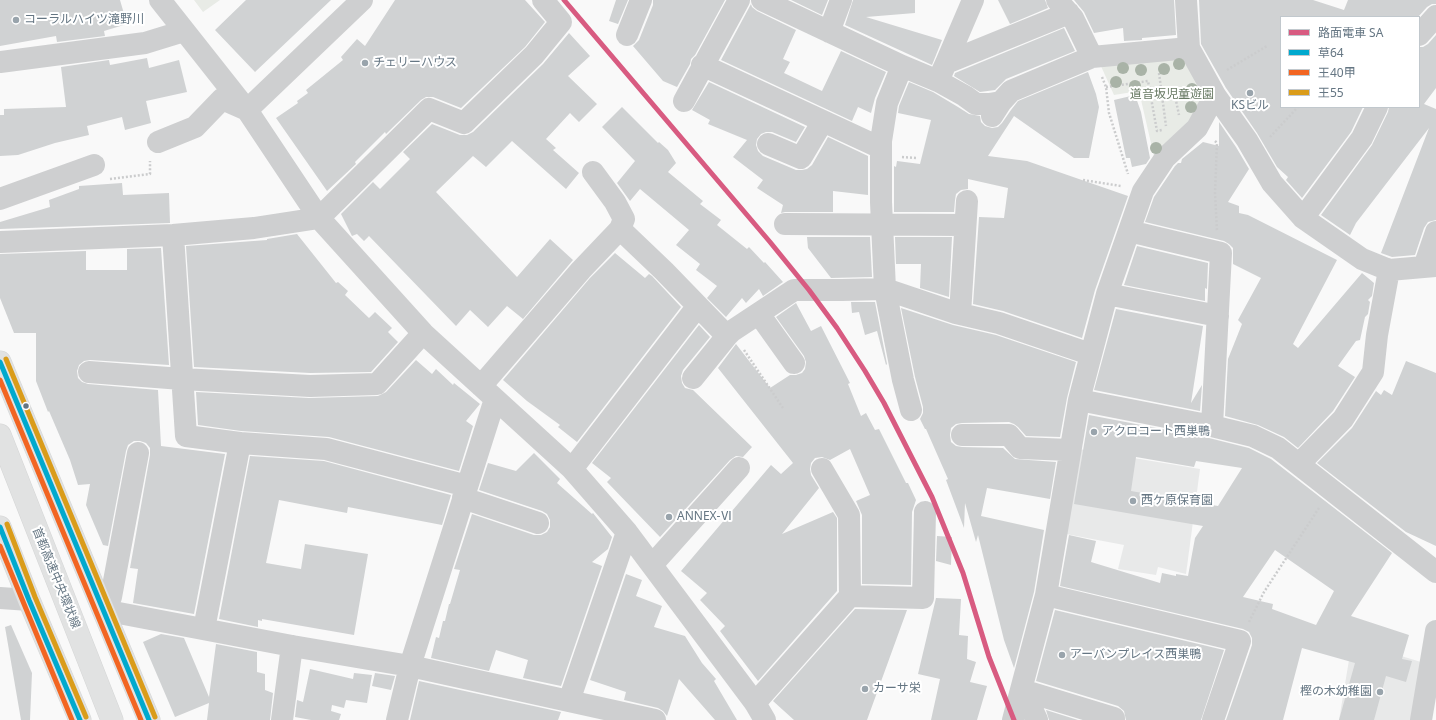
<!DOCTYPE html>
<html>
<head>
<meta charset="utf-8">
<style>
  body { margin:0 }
  #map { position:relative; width:1436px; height:720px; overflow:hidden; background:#f9f9f9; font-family:"Noto Sans","Noto Sans JP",sans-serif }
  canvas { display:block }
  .legend { position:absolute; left:1280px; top:16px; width:140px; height:92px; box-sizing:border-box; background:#fff; border:1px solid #c1c8cd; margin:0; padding:5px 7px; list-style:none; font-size:12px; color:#657683 }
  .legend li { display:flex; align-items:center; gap:8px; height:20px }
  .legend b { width:20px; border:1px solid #c1c8cd }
</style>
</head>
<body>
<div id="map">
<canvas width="1436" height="720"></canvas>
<ul class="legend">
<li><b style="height:5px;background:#d85b81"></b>路面電車 SA</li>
<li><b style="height:5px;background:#00a9ce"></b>草64</li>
<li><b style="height:5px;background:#f26522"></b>王40甲</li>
<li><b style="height:5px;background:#da9c1a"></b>王55</li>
</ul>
</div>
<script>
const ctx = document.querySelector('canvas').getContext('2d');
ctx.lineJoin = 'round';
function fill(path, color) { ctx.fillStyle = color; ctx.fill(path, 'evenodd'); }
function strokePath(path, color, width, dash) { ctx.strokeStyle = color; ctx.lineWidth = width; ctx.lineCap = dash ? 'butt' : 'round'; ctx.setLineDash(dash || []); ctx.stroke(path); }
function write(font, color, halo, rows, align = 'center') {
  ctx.font = font + ' "Noto Sans","Noto Sans JP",sans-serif'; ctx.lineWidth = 4; ctx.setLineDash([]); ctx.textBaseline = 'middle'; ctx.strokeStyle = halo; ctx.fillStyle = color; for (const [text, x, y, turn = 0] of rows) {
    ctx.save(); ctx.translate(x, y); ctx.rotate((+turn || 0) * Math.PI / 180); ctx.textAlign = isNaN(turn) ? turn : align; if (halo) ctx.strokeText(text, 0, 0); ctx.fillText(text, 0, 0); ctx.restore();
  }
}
const built = new Path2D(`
  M1079 449 1200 469 1186 574 1158 567 1156 575 1118 569 1124 545 1066 534Z
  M1375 648 1421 662 1412 720H1339L1349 660Z`);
const green = new Path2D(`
  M194 0H220L203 12Z
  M1185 54 1206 98 1156 165 1139 91 1114 95 1100 64Z`);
const building = new Path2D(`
  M0 0H120L127 24 104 31 105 36 57 42 56 36 0 46Z
  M246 0H331L255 72 215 30Z
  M395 0H525L545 22 525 47 461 108 433 97H426L421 100 386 134 385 132 355 162 356 164 327 191 276 118 298 103 297 101 308 93 306 90 343 60 341 57 357 39 365 46Z
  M616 0H628L618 24 609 21Z
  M653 0H725L695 55 691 59 690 64 677 87 663 81 633 46 639 40 653 5Z
  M791 0H828L822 15Z
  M853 0H915V13L866 17 942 40 932 65 845 25Z
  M998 0H1045L1048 8 1010 24Z
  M1074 0H1174L1176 35 1142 38V40L1124 41 1123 28 1094 33 1084 12Z
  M1199 0H1313L1344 10 1348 0H1436V4H1432L1427 7 1418 17H1281V107H1363L1351 132 1302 198 1286 180 1288 177 1277 167 1257 133 1226 88 1201 44Z
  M751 4 752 7 757 11 796 30 783 59 790 62 784 73 822 91 841 51 886 72 875 98 871 113 858 107 852 121 721 60Z
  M1064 28 1075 51 1006 79 995 90 980 92 954 76 955 73Z
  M569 33 590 56 568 76 597 104 579 122 570 113 546 139 556 148 553 150 579 173 566 189 512 141 486 167 473 156 436 192 517 277 550 239 573 260 523 319 507 306 488 327 470 310 456 326 369 236 364 241 357 234 352 236 341 214 373 182 380 189 410 159 403 152 432 124 460 135H467L473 132 543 64Z
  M1436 35V88L1424 104 1436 109V220L1428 222 1424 228 1415 255 1392 257 1381 253 1429 128 1356 223 1350 235 1321 215 1372 145 1388 112 1389 107H1419V47H1423L1428 44Z
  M147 58 149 68 179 60 187 92 146 101 151 123 125 130 122 117 87 126 89 135 55 143 18 155 0 156V115H4V109L66 107 61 67 109 60 110 65Z
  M1088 72 1096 94 1099 107 1089 158H1074L1014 116 988 156 1027 161 1128 196 1095 290 1082 338 1003 311 973 304 979 217 1004 218 1008 188 968 179V189L961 190 956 194 955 200 954 212H894V166L896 167 897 161 920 164 931 120 898 113 899 106 909 82 933 92 958 107 969 114 980 116 981 122 985 126 992 128 998 127 1002 123 1011 110 1018 101Z
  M709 82 805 127 796 142 772 132H766L761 134 757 139 756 145 758 151 763 156 796 170H802L807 169 812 165 828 137 868 156V195L833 191V212H785L781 213 783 205 757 188 763 180 733 157 747 140 708 124 710 120 692 110Z
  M1135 95 1141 112 1150 158 1146 164 1132 167 1130 158H1126L1114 100Z
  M622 107 658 143 659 142 668 150 676 163 668 172 703 201 700 204 721 220 717 225 747 249 749 247 764 263 765 262 783 282 763 296 759 289 746 303 742 298 726 317 707 298 717 286 696 270 700 264 676 245 689 230 640 189 630 201 617 183 635 161 602 127Z
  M1219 122 1236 147 1249 169 1228 202 1239 206V213L1248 215 1337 260 1293 344 1298 348 1362 273 1374 283 1372 296 1368 300 1370 302 1368 314 1365 317 1360 340 1356 341 1338 366 1355 377 1333 411 1298 448 1284 437 1258 425 1225 416 1228 359 1242 324 1238 320 1261 278 1233 264V248L1229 244 1224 241 1145 222 1154 197 1175 166 1178 163H1181L1182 159 1203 142 1219 146Z
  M122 183 123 195 169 193 170 223 0 229V222L50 207 49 200 79 189V186Z
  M297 234 336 283 338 282 348 291 345 295 369 318 375 312 392 328 388 332 398 342 371 372 310 373 194 367 186 246 267 240V239Z
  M807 237H870L872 277 831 278 808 248Z
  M895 237H952L949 297 920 288 921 264H896Z
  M1137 246 1208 263 1207 289 1205 288V301L1124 285Z
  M161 248 169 365 90 360 84 361 79 365 77 371 78 378 82 382 88 384 158 390 161 446 225 454 194 614 133 603 138 569 130 568 150 455V448L146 443 140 441H134L128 445 126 451 108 546 103 545 86 505 90 484 78 485 70 460 49 411 48 412 36 381V333H14L0 298V254L86 251V270H127V249Z
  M615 253 645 278 649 274 652 276 681 307 577 442 558 427 560 425 527 401 503 380 590 278Z
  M851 302H875L887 364 886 365 877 331 865 335 859 312 852 313Z
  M796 303 811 331 821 326 850 383 848 384 861 416 866 413 875 430 879 429 906 483H908L916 500 912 512 911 585 862 584V515L856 501 870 495 850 449 830 460 822 457 815 458 811 463 810 469 811 475 819 488 782 534 833 512 837 518V591L758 681 720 631 725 626 700 600 707 593 681 571 771 465 781 474 793 463 718 368 736 344 770 388 790 375H796L802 373 805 369 806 362 804 356 776 317Z
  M901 308 953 325 996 335 1076 362 1067 398 1060 437 1026 436 1018 427 1014 424 1009 422 962 423 956 424 951 428 950 435 951 442 956 446 962 447 1003 448 1015 459 1056 462 1050 499 987 488 981 516 1044 530 1034 592 1014 668 1004 640 978 535 976 542 965 503 964 528 946 480 948 479 926 429H925L920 419 923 413V407L915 377Z
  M1116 309 1203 326 1191 403 1202 385 1200 411 1094 390Z
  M699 325 710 337 683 370 681 376 682 383 685 388 693 390 752 447 743 457 736 456 730 460 660 537 607 482 611 478 592 463Z
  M416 360 432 374 436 369 453 385 454 383 480 404 466 421 473 426 459 471 329 437 241 431 198 425 196 392 309 398 378 396 386 392Z
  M1406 361 1436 373V546L1406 532 1317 463 1352 428 1376 391 1381 395 1384 390 1392 395Z
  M1089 415 1209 438 1249 448 1271 459 1392 553 1351 616 1409 635 1402 659 1412 661 1406 682 1386 676 1374 720H1339L1355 663 1302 648 1283 720H1226L1252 645V638L1249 632 1243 629 1060 586 1069 535 1096 541 1091 562 1160 583 1162 573 1176 576V574L1188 576 1195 538 1203 526 1074 504ZM1136 457 1194 467 1196 461 1242 468 1218 506 1131 491ZM1275 550 1334 591 1316 625 1272 609 1273 604 1243 597Z
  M534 453 560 479 557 483 592 514 593 513 612 537 608 549 592 562 602 566 561 686 523 678 528 660 496 650 489 671 431 658 436 637 439 638 443 621H445L449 604H450L460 570 454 569 472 514 534 535H541L547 532 550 527V520L547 514 542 511 479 490 488 463 516 471Z
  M250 456 324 461 451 495 442 525 348 507 347 513 279 500 266 563 301 569 305 544 368 554 354 635 262 619V621L258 620V627L219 619Z
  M937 536 952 537 951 565 936 561Z
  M626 574 642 580 636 596 662 606 654 627 685 636 702 663 716 679 714 681 737 720H715L679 679 667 716 663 711 658 708 624 700 626 692 590 680Z
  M936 598 961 599 959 635 968 636 967 659 976 662 970 682 987 686 977 720H931L940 679 918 674Z
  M855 609 907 610 867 720H794L773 701Z
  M1055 610 1224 650 1201 720H1126L1124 711 1118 706 1036 681Z
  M11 625 32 673 30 720H21L5 627Z
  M161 634 184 638 209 697 216 644 257 652V672L265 674V690L273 693 270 720H207L209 703 175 717 143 642Z
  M310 669 353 679 354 673 372 675 367 703 346 700 344 708 332 705 331 711 341 714 339 720H311L295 717 297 700 303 702Z
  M375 673 395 676 391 690 372 686Z
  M419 681 561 712 558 720H410Z
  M1046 710 1078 720H1049Z`);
const path = new Path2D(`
  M1227 70 1267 46
  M1159 73 1166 126
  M1102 77 1106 87 1109 113 1128 174
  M1106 87 1148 81 1157 131 1162 130
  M1161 90 1174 91 1179 115
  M1270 137 1298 107
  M1215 141 1217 143 1215 193 1217 231
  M902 157 916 158
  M110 179 150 174V161
  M1083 180 1121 186
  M744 350 783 408
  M1249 622 1264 592 1319 508`);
const minor = new Path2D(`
  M160 0 247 110 319 218 423 333 572 469 627 532 755 703 765 720
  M762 0 902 66 938 81 946 63 1069 13
  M1057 0 1073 18 1092 57
  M1186 0 1189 48 1215 95 1247 140 1272 183 1303 218 1362 259 1389 270 1436 266
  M829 32 841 0
  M627 35 641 0
  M1419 35 1436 16
  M0 62 145 43 184 31
  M946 63 973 0
  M702 65 881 148
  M902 66 887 103 881 141V202L885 289 903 380 911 410
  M938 81 965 96 976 104H989L1001 102
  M684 101 739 0
  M992 116 1001 102 1011 91 1092 57 1189 48
  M158 142 195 127 222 99 247 110 362 0
  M768 144 801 158 823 121
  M593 172 615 202 624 219 620 229
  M0 199 94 165
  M1303 218 1362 138 1377 107
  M785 224 965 225
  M1129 231 1221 253 1212 426
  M173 235 186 436 240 443 204 629
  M0 242 173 235 254 228 319 218 429 109 464 123 534 55 561 22 543 0
  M1424 267 1436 232
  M1107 294 1218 316
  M759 314 794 363
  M960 314 967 201
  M89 372 182 379 310 386 377 384 423 333
  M693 378 727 336
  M481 386 581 270 620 229 664 271 727 336 732 331 794 290H842L885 289 956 313 999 323 1090 354
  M1079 400 1212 426 1253 436 1278 448 1436 572
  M962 435H1009L1020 448 1070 450
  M240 443 326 449 467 486
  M138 453 111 597 103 610 292 646 410 666 655 720
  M1299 464 1343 419 1373 372 1377 335 1389 270
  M572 469 697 307
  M463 498 538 523
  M652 565 739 468
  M1046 595 1240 641 1213 720
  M850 596 923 598 925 512
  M0 598 29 600
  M1022 690 1114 718V720
  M1024 692 1037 720
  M569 701 627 532
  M755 703 850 596 849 515 822 469
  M282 720 292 646
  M397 720 410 666 495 399
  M1013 720 1046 595 1079 400 1107 294 1143 191 1165 158 1197 128 1215 95
  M1421 720 1436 631`);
const highway = new Path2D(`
  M0 362 149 720
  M0 435 112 720
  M0 527 29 600 80 720`);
const bus1 = new Path2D(`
  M0 362 149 720
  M0 527 29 600 80 720`);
const bus2 = new Path2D(`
  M0 380 141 720
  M0 546 72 720`);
const bus3 = new Path2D(`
  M6 359 155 717
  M7 524 35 597 86 717`);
const tram1 = new Path2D(`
  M564 0 770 242 809 290 837 328 865 371 884 403 932 497 963 573 989 657 1014 720`);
const trees = [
  [1179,64],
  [1123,68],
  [1164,69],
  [1141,70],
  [1116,82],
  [1135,86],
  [1192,89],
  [1191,107],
  [1156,148]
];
const markers = [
  [16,20,4,"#99a4ac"],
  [365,63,4,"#99a4ac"],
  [1250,93,4,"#99a4ac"],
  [26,406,3.5,"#657683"],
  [1094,432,4,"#99a4ac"],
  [1133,501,4,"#99a4ac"],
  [669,517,4,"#99a4ac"],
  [1062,655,4,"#99a4ac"],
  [865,689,4,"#99a4ac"],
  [1380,692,4,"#99a4ac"]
];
const poiNames = [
  ["コーラルハイツ滝野川",24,20],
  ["チェリーハウス",373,63],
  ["KSビル",1250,106,"center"],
  ["アクロコート西巣鴨",1102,432],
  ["西ケ原保育園",1141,501],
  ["ANNEX-Ⅵ",677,517],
  ["アーバンプレイス西巣鴨",1070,655],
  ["カーサ栄",873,689],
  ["樫の木幼稚園",1372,692,"right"]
];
const parkNames = [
  ["道音坂児童遊園",1172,95]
];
const streetNames = [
  ["首都高速中央環状線",56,578,68]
];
fill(built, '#e8e9e9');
fill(green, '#e8ebe6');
fill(building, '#d0d2d3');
strokePath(highway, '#d5d6d6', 23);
strokePath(path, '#cbcccd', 2.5, [2, 2]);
strokePath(minor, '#cecfd0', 22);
strokePath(highway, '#e1e2e2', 22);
strokePath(bus1, '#00a9ce', 5);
strokePath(bus2, '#f26522', 5);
strokePath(bus3, '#da9c1a', 5);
strokePath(tram1, '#d85b81', 5);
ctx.fillStyle = '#a9b3a7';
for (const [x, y] of trees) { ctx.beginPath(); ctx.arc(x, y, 6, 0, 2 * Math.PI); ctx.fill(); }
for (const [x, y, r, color] of markers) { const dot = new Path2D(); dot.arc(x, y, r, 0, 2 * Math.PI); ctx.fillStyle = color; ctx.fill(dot); strokePath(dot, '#fff', 1.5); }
write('12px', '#657683', '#fff', poiNames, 'left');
write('12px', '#687a64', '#fff', parkNames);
write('12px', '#657683', '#fff', streetNames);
</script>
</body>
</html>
